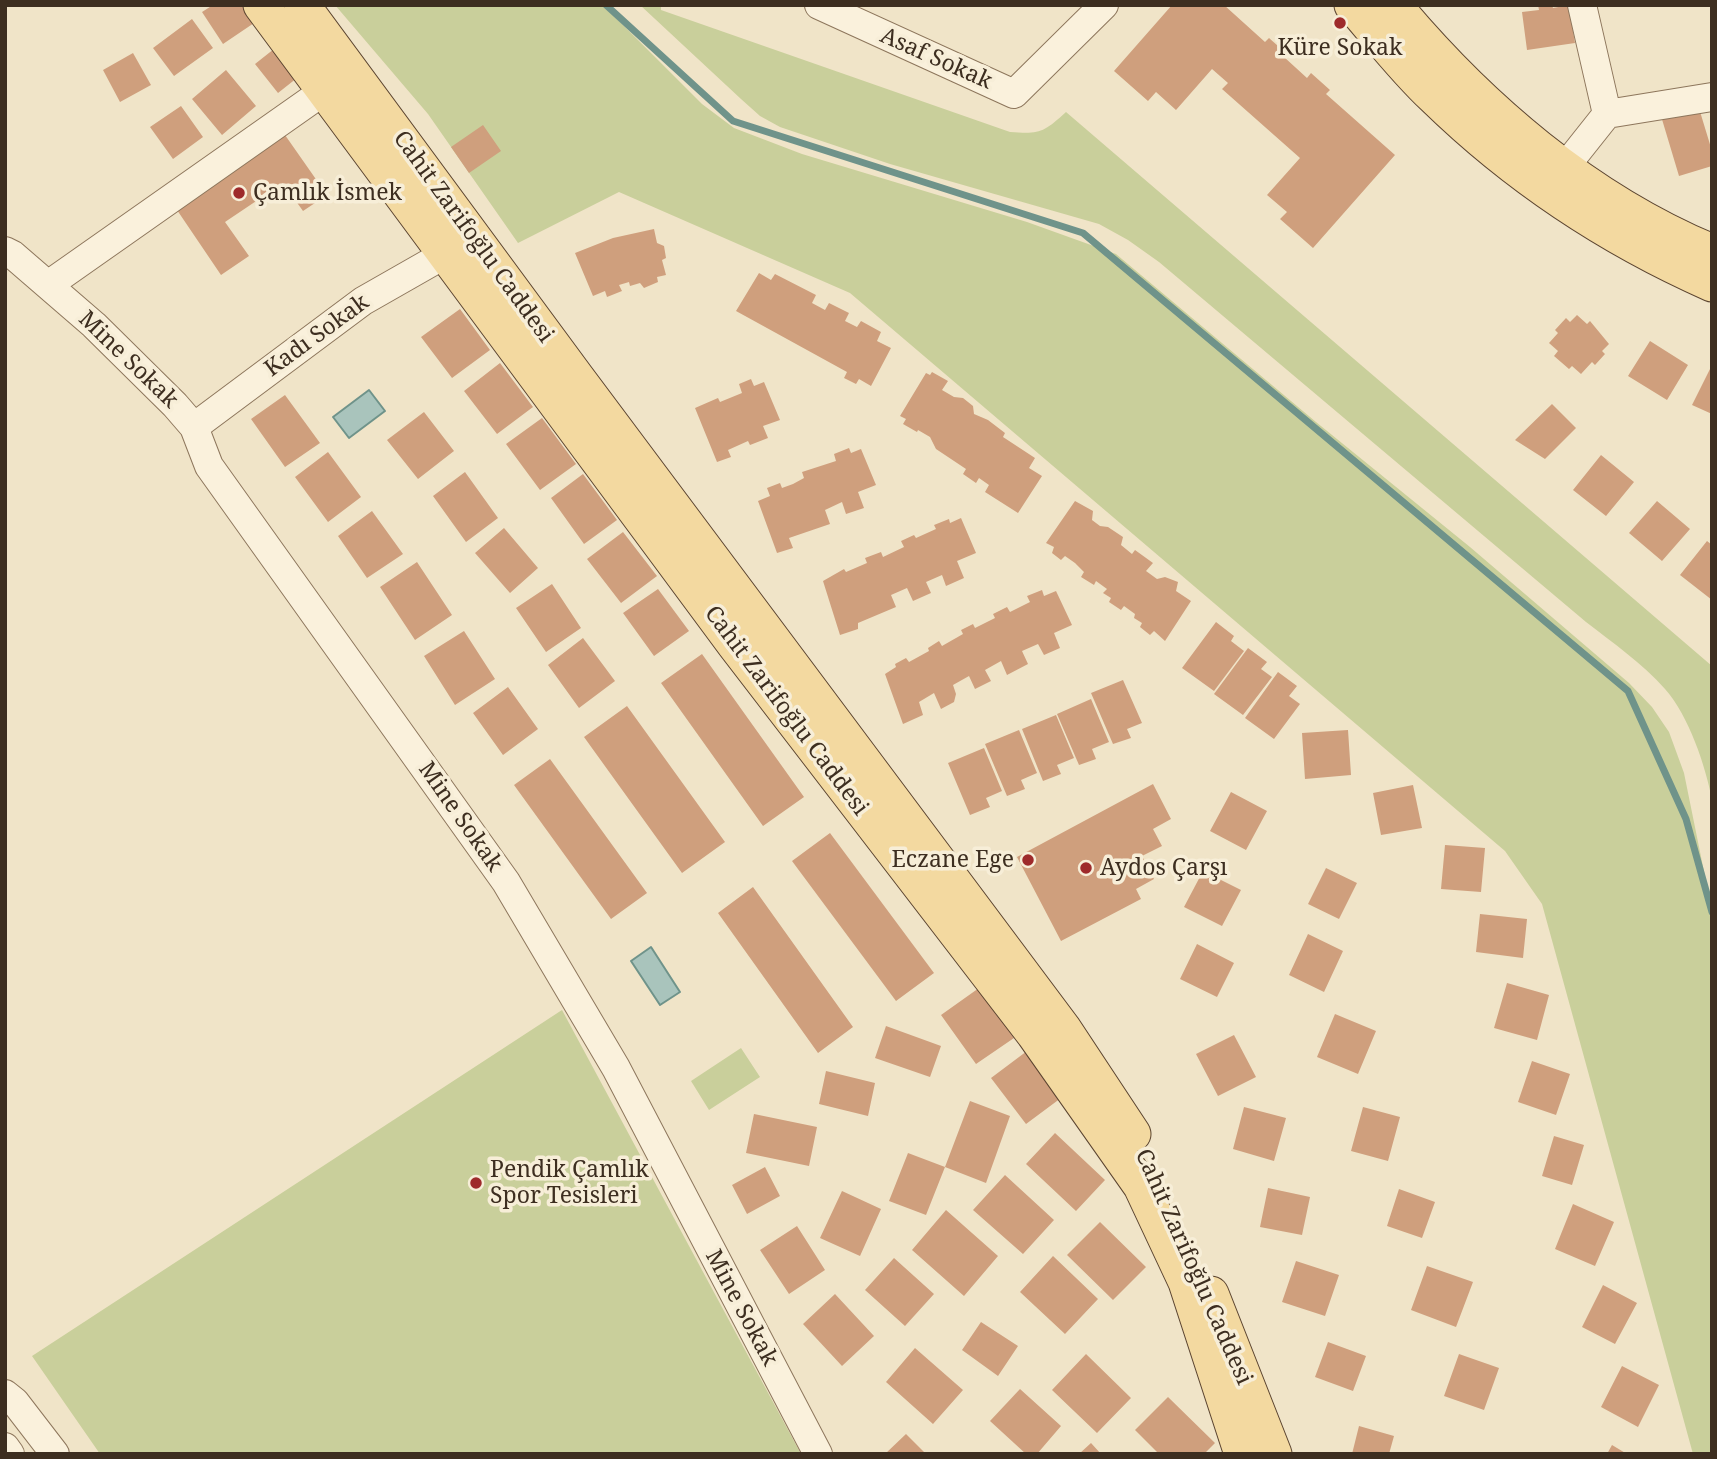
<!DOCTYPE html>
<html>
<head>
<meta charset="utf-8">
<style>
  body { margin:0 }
  #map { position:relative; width:1717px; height:1459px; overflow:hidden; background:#f0e4c8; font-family:"Noto Serif",serif }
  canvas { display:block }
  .frame { position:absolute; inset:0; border:7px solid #3d2e20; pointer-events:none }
</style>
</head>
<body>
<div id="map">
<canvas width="1717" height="1459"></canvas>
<div class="frame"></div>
</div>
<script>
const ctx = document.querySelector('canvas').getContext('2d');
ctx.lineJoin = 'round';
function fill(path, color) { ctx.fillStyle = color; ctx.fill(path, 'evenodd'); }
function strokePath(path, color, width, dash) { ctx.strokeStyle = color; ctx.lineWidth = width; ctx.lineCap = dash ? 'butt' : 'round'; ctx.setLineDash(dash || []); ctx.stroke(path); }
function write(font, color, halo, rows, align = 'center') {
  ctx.font = font + ' "Noto Serif",serif'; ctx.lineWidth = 7; ctx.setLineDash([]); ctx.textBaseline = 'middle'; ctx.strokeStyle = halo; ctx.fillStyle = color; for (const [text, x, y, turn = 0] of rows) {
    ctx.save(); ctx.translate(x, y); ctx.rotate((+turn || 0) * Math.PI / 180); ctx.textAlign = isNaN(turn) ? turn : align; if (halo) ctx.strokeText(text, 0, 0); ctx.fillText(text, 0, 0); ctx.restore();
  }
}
const green = new Path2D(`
  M335 5H603L702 104 734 128 802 154 1027 222 1116 254 1316 422 1470 547 1629 683 1652 707 1669 732 1684 773 1712 911V1454H1693L1542 904 1505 851 850 293 619 192 518 243 428 114Z
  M640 5H661V10L1010 132C1040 134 1043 133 1066 112L1712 666V799C1705 765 1689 716 1665 689 1642 663 1613 643 1586 622L1159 262 1128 240 1099 224 890 164 780 127 760 116 741 99Z
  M562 1010 801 1454H100L32 1356Z
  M741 1048 760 1077 709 1110 691 1081Z`);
const water = new Path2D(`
  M369 390 385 411 349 438 333 417Z
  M651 947 680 992 660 1005 631 961Z`);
const stream = new Path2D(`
  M606 5 733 121 1083 233 1628 691 1686 819 1712 912`);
const building = new Path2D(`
  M213 5H247L257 21 223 44 202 12Z
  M1172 5H1224L1265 42 1269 38 1287 54 1284 57 1307 78 1311 73 1330 90 1326 94 1395 155 1313 248 1280 219 1287 212 1267 195 1300 158 1222 89 1228 83 1212 69 1176 110 1156 92 1148 101 1114 71Z
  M1538 5H1552L1553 8 1569 5 1575 43 1527 50 1522 12 1539 10Z
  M192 19 213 48 174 76 153 48Z
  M279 45 302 74 278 93 255 64Z
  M133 53 151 85 120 102 103 70Z
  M226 70 256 106 222 135 192 99Z
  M1698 105 1712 151V166L1679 176 1661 116Z
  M181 106 203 137 173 159 150 127Z
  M483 125 501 151 469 173 451 147Z
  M285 135 327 195 303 211 283 183 225 222 249 256 221 275 177 210Z
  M654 229 657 243 664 246 666 258 662 260 666 275 657 277 658 282 644 288 640 283 630 286 629 282 619 285 622 291 607 297 605 291 593 296 575 253 613 238Z
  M759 273 771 280 775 274 816 295 812 303 825 310 829 303 849 313 845 321 857 327 861 321 881 332 877 341 891 348 871 386 859 379 856 384 844 378 847 372 736 311Z
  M460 309 490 350 452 378 421 337Z
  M1577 315 1587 324 1590 321 1609 344 1602 351 1605 354 1595 365 1592 362 1581 374 1572 366 1569 369 1554 356 1558 351 1549 343 1558 333 1555 330 1566 318 1570 322Z
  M1650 341 1688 365 1667 400 1628 376Z
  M500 363 533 407 497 434 464 391Z
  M1712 365V414L1692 405Z
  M932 372 948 381 942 390 954 397 963 398 973 406 974 414 988 420 1005 433 1003 437 1035 458 1029 468 1042 476 1018 513 985 492 989 485 979 478 976 483 963 474 966 469 936 449 930 437 918 430 917 432 903 424 906 419 900 416 926 373 930 375Z
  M751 379 754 386 764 382 780 420 763 426 768 438 750 445 748 441 728 450 731 457 717 462 695 408 718 398 720 402 742 393 739 384Z
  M285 395 320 443 285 467 251 419Z
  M1552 404 1576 428 1545 459 1515 440Z
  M424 412 454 451 418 479 387 440Z
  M542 418 576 464 540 490 506 444Z
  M849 448 851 453 861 449 876 485 858 492 864 508 846 514 842 502 825 510 830 524 789 538 793 548 777 553 758 501 770 496 767 488 780 483 782 488 793 484 804 478 802 472 836 461 834 454Z
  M328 452 361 497 328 522 295 477Z
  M1601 455 1634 482 1606 516 1573 490Z
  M465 472 498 518 466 542 433 496Z
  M583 474 617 520 584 544 551 498Z
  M1075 501 1093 511 1092 520 1100 526 1108 527 1123 537 1121 545 1132 554 1135 550 1153 563 1146 571 1157 579 1165 577 1178 582 1176 591 1191 601 1165 641 1154 631 1150 635 1140 627 1142 623 1134 618 1135 614 1124 606 1121 610 1109 602 1111 598 1103 593 1107 589 1096 581 1094 585 1081 577 1084 572 1075 563 1065 556 1061 560 1052 553 1054 547 1046 543Z
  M1657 501 1690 529 1662 561 1629 533Z
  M372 511 403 554 367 578 338 536Z
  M961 518 976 553 957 561 964 578 946 586 942 575 926 582 931 593 913 601 907 588 891 595 896 607 858 623V629L840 635 823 581 844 569 846 572 867 563 865 558 881 552 883 557 904 547 901 541 914 535 916 538 936 529 934 525 949 519 950 523Z
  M504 528 538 568 510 593 475 553Z
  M623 532 657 576 621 603 587 559Z
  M1707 541 1712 545V600L1680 575Z
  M417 562 452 615 415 640 380 587Z
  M552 584 581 628 546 652 516 608Z
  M658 589 689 631 654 656 623 613Z
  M1042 590 1044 596 1056 591 1072 625 1054 633 1060 648 1044 655 1038 644 1022 651 1028 664 1007 675 1001 661 985 670 991 681 975 689 969 676 953 685 956 694 954 702 941 709 934 693 919 702 923 715 903 724 885 674 896 667 895 664 906 658 909 662 929 651 928 648 939 641 942 646 963 634 961 630 973 624 975 628 995 618 993 614 1007 607 1010 612 1030 602 1027 596Z
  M1216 622 1234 636 1231 641 1244 651 1214 691 1182 668Z
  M464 631 495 679 455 705 424 656Z
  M583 638 615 681 579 708 548 665Z
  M1248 648 1267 662 1261 669 1272 677 1243 715 1214 694Z
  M702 654 804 797 763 826 661 683Z
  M1278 672 1297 686 1289 696 1300 704 1274 739 1245 718Z
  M1123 680 1142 723 1127 729 1131 738 1113 744 1091 693Z
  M508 687 538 729 503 755 473 713Z
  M1091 699 1109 742 1092 749 1096 759 1079 765 1057 714Z
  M627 706 725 842 682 873 584 737Z
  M1056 715 1074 758 1057 765 1061 774 1043 781 1022 729Z
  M1019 730 1037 773 1021 780 1025 789 1007 796 985 744Z
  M1348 730 1351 775 1305 779 1302 733Z
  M984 748 1002 791 986 798 990 807 970 815 948 763Z
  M550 759 647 893 611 919 514 785Z
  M1153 784 1171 819 1153 829 1162 846 1142 856 1154 879 1136 889 1141 899 1061 941 1017 857Z
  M1413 785 1422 828 1381 835 1373 793Z
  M1231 792 1267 811 1246 850 1210 831Z
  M830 833 934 973 896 1001 792 861Z
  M1445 845 1485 848 1481 892 1441 889Z
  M1326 868 1357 883 1339 919 1308 904Z
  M1203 871 1241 890 1222 926 1184 907Z
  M753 887 853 1027 818 1053 718 913Z
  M1480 914 1527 919 1523 958 1476 952Z
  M1308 934 1343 951 1324 992 1289 975Z
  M1197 944 1234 963 1217 997 1180 979Z
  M1507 983 1549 995 1537 1040 1494 1028Z
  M979 988 1014 1038 976 1064 941 1015Z
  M1335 1014 1376 1031 1358 1074 1317 1057Z
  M886 1026 941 1046 930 1077 875 1058Z
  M1234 1035 1256 1077 1218 1096 1196 1054Z
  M1027 1051 1061 1098 1026 1124 991 1078Z
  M1532 1061 1570 1074 1556 1115 1518 1102Z
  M826 1071 875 1083 868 1116 819 1104Z
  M970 1101 1010 1116 986 1183 945 1167Z
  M1244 1107 1286 1118 1274 1161 1233 1149Z
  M1363 1107 1400 1117 1388 1161 1351 1151Z
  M754 1114 817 1127 809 1166 746 1153Z
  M1055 1133 1105 1180 1076 1211 1026 1164Z
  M1554 1136 1584 1145 1572 1185 1542 1176Z
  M908 1153 945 1167 926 1215 889 1201Z
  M765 1167 780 1196 747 1214 732 1185Z
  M1005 1175 1054 1220 1023 1254 973 1210Z
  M1268 1188 1310 1197 1302 1235 1260 1227Z
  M1399 1189 1435 1202 1422 1238 1387 1226Z
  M842 1191 881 1209 860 1256 820 1238Z
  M1573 1204 1614 1222 1595 1266 1555 1249Z
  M946 1210 998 1256 964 1296 912 1250Z
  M1100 1222 1146 1267 1113 1300 1067 1255Z
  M797 1226 825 1270 789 1294 760 1250Z
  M1053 1256 1098 1299 1065 1334 1020 1292Z
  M894 1258 934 1294 905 1326 865 1290Z
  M1296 1261 1339 1275 1325 1316 1282 1302Z
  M1427 1266 1473 1282 1456 1327 1411 1310Z
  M1603 1285 1637 1303 1615 1344 1582 1327Z
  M835 1294 874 1336 842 1366 803 1324Z
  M981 1322 1018 1346 998 1376 962 1350Z
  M1328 1342 1366 1356 1353 1391 1315 1377Z
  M915 1348 963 1390 933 1424 886 1382Z
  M1086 1354 1131 1398 1097 1433 1052 1390Z
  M1459 1354 1499 1368 1484 1410 1444 1396Z
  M1622 1366 1659 1385 1638 1427 1601 1407Z
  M1020 1389 1061 1426 1037 1454H1026L990 1421Z
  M1168 1397 1215 1443 1204 1454H1159L1135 1430Z
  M1359 1426 1394 1436 1389 1454H1352Z
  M906 1434 926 1454H885Z
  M1091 1443 1101 1454H1079Z
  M1612 1445 1627 1454H1607Z`);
const minor = new Path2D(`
  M819 5 1014 94 1104 5
  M1582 5 1607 114
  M1553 182 1607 114 1712 97
  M5 251 13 255 94 325 175 405 194 427 209 466 506 882 616 1068 818 1454
  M48 285 341 79
  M194 427 363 301 463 244
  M5 1394 15 1402 55 1454
  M5 1447 10 1454`);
const major = new Path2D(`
  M261 5 735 645 1034 1034 1141 1186 1186 1282 1242 1454
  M302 5 577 378 1063 1028 1133 1134
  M1352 5C1379 36 1404 69 1434 97 1515 176 1608 238 1712 284
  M1394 5C1480 108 1587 200 1712 252
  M1211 1294 1274 1454`);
const markers = [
  [1340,23,7,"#9e2a2b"],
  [239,193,7,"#9e2a2b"],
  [1028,860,7,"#9e2a2b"],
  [1086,868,7,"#9e2a2b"],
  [476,1183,7,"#9e2a2b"]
];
const poiNames = [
  ["Küre Sokak",1340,48,"center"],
  ["Çamlık İsmek",253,193],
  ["Eczane Ege",1014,860,"right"],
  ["Aydos Çarşı",1100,868],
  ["Pendik Çamlık",490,1170],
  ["Spor Tesisleri",490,1196]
];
const streetNames = [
  ["Asaf Sokak",936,59,24],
  ["Cahit Zarifoğlu Caddesi",473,237,54],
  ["Kadı Sokak",317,336,-36],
  ["Mine Sokak",128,360,44],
  ["Cahit Zarifoğlu Caddesi",786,711,53],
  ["Mine Sokak",460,817,55],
  ["Cahit Zarifoğlu Caddesi",1193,1267,66],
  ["Mine Sokak",741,1308,62]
];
fill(green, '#c9cf9b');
fill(water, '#a9c4bc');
strokePath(water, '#6f938a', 2);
strokePath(stream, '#6f938a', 7);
fill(building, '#cf9f7d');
strokePath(minor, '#8d765c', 30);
strokePath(major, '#5b4430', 37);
strokePath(minor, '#faf1dc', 28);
strokePath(major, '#f3d9a0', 35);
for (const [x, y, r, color] of markers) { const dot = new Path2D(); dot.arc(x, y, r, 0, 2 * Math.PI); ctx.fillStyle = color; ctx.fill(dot); strokePath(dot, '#f7eed8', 2.5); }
write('23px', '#3d2e20', '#f7eed8', poiNames, 'left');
write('23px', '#3d2e20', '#f7eed8', streetNames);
</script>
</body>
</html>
